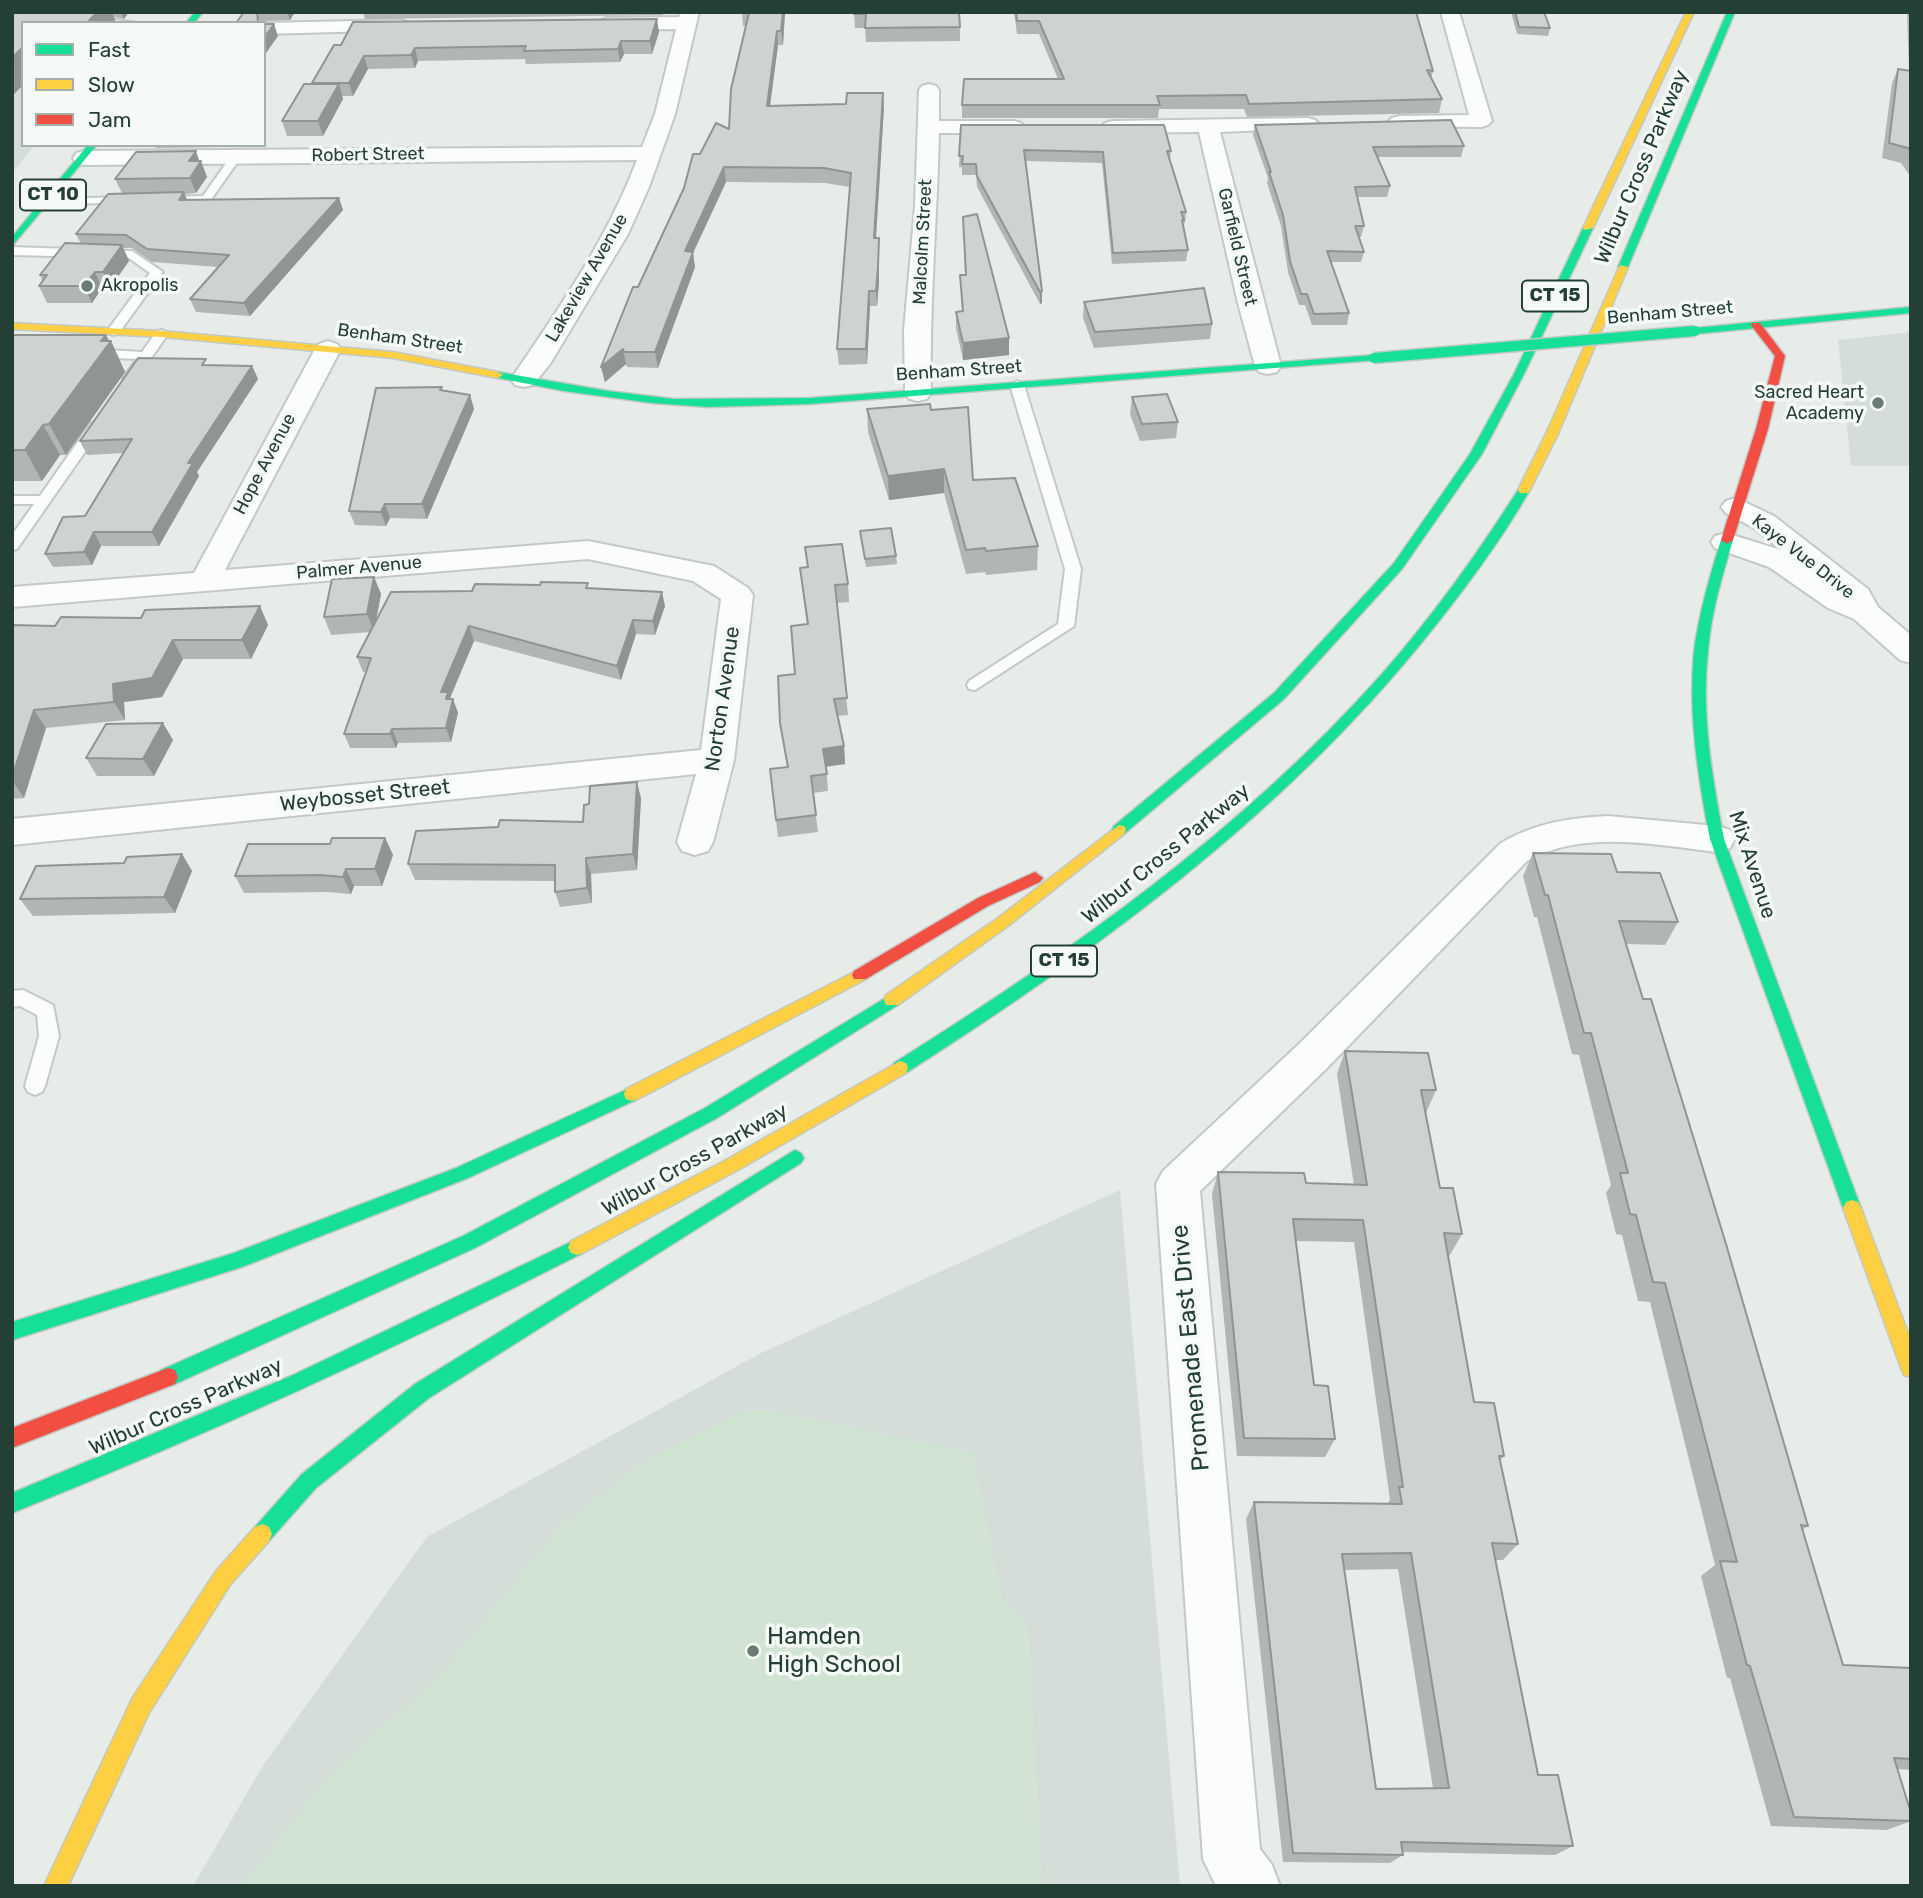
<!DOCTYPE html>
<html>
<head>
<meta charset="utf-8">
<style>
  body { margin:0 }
  #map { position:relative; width:1923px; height:1898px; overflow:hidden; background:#e7ece9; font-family:Rubik,sans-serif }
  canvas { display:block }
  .frame { position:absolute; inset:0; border:14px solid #244034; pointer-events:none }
  .legend { position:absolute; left:21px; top:21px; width:245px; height:126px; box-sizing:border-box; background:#f6faf7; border:2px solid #a2b0a9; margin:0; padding:9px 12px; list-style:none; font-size:21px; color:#244034 }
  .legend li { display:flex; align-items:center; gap:14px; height:35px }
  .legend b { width:35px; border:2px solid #a2b0a9 }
</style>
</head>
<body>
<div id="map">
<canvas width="1923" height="1898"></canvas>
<div class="frame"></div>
<ul class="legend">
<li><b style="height:9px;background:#16e098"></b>Fast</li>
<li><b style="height:9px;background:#ffcf43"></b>Slow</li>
<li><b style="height:9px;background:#f24e42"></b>Jam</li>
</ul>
</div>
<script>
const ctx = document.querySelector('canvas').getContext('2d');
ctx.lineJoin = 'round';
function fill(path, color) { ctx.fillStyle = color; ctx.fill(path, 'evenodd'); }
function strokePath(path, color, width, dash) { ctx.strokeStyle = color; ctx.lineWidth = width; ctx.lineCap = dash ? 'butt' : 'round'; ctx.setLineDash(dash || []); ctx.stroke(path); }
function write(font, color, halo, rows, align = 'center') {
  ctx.font = font + ' Rubik,sans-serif'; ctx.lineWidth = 7; ctx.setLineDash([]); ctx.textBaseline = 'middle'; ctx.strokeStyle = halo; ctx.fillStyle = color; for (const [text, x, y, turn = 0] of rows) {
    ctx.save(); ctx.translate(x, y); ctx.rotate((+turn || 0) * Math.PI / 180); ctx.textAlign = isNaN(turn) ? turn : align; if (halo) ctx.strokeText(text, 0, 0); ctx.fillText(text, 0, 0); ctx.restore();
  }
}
const built = new Path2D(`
  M12 12 23 23V145H35L12 173Z
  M1911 332V466H1851L1838 340Z
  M1120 1190 1180 1886H193L264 1764 427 1537 761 1353Z`);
const green = new Path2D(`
  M768 1410 973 1453 1002 1601 1028 1626 1042 1886H243L328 1776 437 1678 560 1526 643 1462 744 1411Z`);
const lane = new Path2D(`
  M91 12H102L97 16 99 18 138 23H92L87 16Z
  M236 154 241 157 210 201 160 203 154 200 160 197 203 196 232 155Z
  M126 197 132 200 130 202 47 205 41 202 47 199Z
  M12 247 132 251 163 272 118 334 113 335 107 331 150 273 129 258 12 255Z
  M162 330 168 334 135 381H125L123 378 137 359 91 357 85 353 91 349 142 352 157 331Z
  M1017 381 1024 385 1081 569 1074 626 975 690 969 689 967 685 969 681 1058 624 1065 569 1010 385Z
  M96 422 103 426 17 549 12 550V535L34 504H12V496H40L91 423Z
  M23 990 53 1005 59 1036 45 1086 42 1092 35 1095 28 1092 25 1086 39 1036 37 1015 20 1006 12 1007V991Z`);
const street = new Path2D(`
  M681 12H699L675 114 649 187 628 234 550 364 533 385 524 387 515 385 511 379C559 309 607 239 637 160L84 165 76 163 73 158 76 153 84 151 642 147 655 114 676 29 606 30 596 24 606 18 679 17Z
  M1441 12H1459L1492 121 1488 125 1481 127 1392 126 1388 122 1392 118 1399 116 1469 115Z
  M402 20 412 26 409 30 264 34V23H262Z
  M929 84 936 86 939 90V121H1014L1021 123 1025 127 1021 131 1014 133H939C937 220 929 306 931 393L927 399 918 401 909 399 905 393 904 330 915 206 919 90 922 86Z
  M1308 118 1315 120 1319 124 1315 128 1220 132 1281 366 1277 372 1268 374 1259 372 1255 366 1238 303 1199 132 1112 133 1105 131 1101 127 1105 123 1112 121Z
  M328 341 337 344 341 349 225 570 588 541 714 566 748 588 753 595 734 760 713 842 708 851 695 855 682 851 677 842 696 774 12 845V819L701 750 721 599 693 581 588 559 12 607V587L194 573 315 349 319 344Z
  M1736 498 1774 516 1868 589 1878 607 1911 635V663L1900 660 1854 619 1828 608 1769 567 1715 548 1711 542 1715 536 1726 533 1781 550 1754 528 1726 513 1721 507 1726 501Z
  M1608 816 1717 826 1730 830 1735 839 1730 848 1717 852C1656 845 1583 829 1527 861L1326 1069 1200 1191 1260 1849 1272 1865 1280 1886H1216L1203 1859 1156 1184 1163 1171 1298 1045 1501 843C1535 823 1569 818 1608 816Z`);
const fast = new Path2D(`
  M195 12H203L194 23H186Z
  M1727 12H1735L1628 267 1620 269 1618 267Z
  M88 145H97L12 246V237Z
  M1588 225 1593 228 1524 374 1482 454 1402 569 1284 699 1124 834H1114L1112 830 1114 826 1274 693 1394 563 1470 454 1514 374 1583 228Z
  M1911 307V313L1695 334 1690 331 1695 328Z
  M1374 355 1378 356V360L810 404 708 407 652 403 564 391 498 378 493 375 498 372 608 391 674 399 810 398Z
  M1524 486 1530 490C1499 544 1462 593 1423 641 1279 818 1097 951 906 1073L900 1075 894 1073 892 1068 894 1063C1071 952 1242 831 1381 675 1433 616 1478 553 1520 487Z
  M1727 536 1733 540C1722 576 1711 613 1708 651 1701 714 1712 777 1724 839L1861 1208 1858 1214 1852 1216 1846 1214 1843 1208 1710 839C1698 777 1688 714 1694 651 1699 613 1710 576 1721 540Z
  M892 994 898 995 900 1000 898 1005 717 1118 475 1248 175 1384 168 1386 161 1384 158 1377 161 1370 463 1236 705 1108Z
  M632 1087 638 1089 640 1094 638 1099 468 1178 242 1267 12 1340V1322L234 1253 456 1168Z
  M795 1150 801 1153 804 1158 801 1163 429 1398 316 1488 269 1541 262 1544 255 1541 252 1534 255 1527 302 1474 415 1384Z
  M577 1239 583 1241 586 1247 583 1253C397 1348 207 1435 12 1513V1493L291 1376Z`);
const slow = new Path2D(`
  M1686 12H1694L1593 228 1585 230 1583 228Z
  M1620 265 1628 267 1558 434 1530 490 1528 493H1520L1518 490 1546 434Z
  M12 323 162 331 393 352 498 372 503 375 498 378 393 358 162 337 12 329Z
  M1119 825 1124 826 1126 830 1124 834 1008 926 898 1005H886L884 1000 886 995 998 918Z
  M860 969 866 971 868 975 866 979 638 1099 632 1101 626 1099 624 1094 626 1089Z
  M900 1061 906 1063 908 1068 906 1073 738 1170 583 1253 577 1255 571 1253 568 1247 571 1241 726 1160Z
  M1852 1200 1858 1202 1861 1208 1911 1341V1377L1904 1375 1901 1368 1843 1208 1846 1202Z
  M262 1524 269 1527 272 1534 269 1541 230 1585 149 1713 68 1886H44L133 1697 216 1571 255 1527Z`);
const jam = new Path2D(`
  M1752 323H1760L1785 356 1768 429 1733 540 1727 544 1721 540 1756 429 1775 356 1751 325Z
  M1035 872 1043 878 1040 882 988 906 866 979H854L852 975 854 971 978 898Z
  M168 1368 175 1370 178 1377 175 1384 12 1448V1428Z`);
const fastBridge = new Path2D(`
  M1374 358 1695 331`);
const wall = new Path2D(`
  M12 12H135H129L124 19 114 17 116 23H23V85L12 96Z
  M244 12H295L290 20 260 21Z
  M363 12H663V15L365 19Z
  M742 12H785L783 45H778L770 106 884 107 876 238H879V282L877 306H870L867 364 839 365 837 349 850 187 825 183 726 182 693 253 695 267 658 368 627 367 626 364 605 382 601 367 638 287 700 154 729 129 746 26H743Z
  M854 12 960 27V41L866 42 865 28H855Z
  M1014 12H1416L1433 71 1431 78 1442 99 1439 113 1247 117 1244 109H1159L1158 118H962V105L1058 79 1039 34H1017Z
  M1511 12H1544L1550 28 1548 36 1517 34Z
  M1907 12H1911V177L1901 163 1882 158 1892 83 1898 69 1909 71Z
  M659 32 652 54H624L620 62 526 64 525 59 418 61 415 68 368 69 353 96H342L343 99 323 136H287L282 121 313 84 312 83 334 45Z
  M961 125 1171 151 1170 159 1186 212 1185 223H1183V227L1188 250 1186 261 1112 264 1102 163 1026 161 1042 303 1040 304 977 187 976 175H962V167H959Z
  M1255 125 1464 146 1461 157H1377L1390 186 1387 197H1357L1364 226 1361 237H1358L1364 252 1361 262H1331L1349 313 1347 325H1312L1305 305H1299L1288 272 1281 226 1267 183 1268 178 1253 135Z
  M155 145H216L214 147 156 148Z
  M200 161 207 177 196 193 184 194 187 200 339 198 343 210 250 316 196 312 190 299 219 267 152 262 132 248H123L129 261 110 288H102L92 303H47L39 286 43 282 40 275 81 244 76 234 122 193 115 179Z
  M963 217 1009 355 963 360 956 328V312L962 311 960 275H965Z
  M1084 302 1212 324 1210 339 1094 348 1083 318Z
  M12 335H106L109 341H111L125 372 66 455H60L42 481H12Z
  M208 365 252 366 258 379 197 472 199 476 159 546H101L92 565 53 567 45 554 85 516 124 453 87 455 80 441Z
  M443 391 470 395 474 409 427 519 390 518 386 526 355 525 349 511Z
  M1132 397 1178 422 1176 438 1140 441 1130 414Z
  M867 409 931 410 973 480 1038 546 1037 570 986 575 985 572 966 574 944 493 889 500 868 432Z
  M860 531 896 556 897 564 866 567Z
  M805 547 848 584 849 602 836 603 848 715 837 716 844 746 845 764 826 766 828 791 813 793 818 832 778 837 770 769 787 767 780 723 795 674 807 624 800 568 807 567Z
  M374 577 381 594 376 621 472 591 589 589 665 606 655 635 636 634 621 680 474 641 450 698 453 699 458 713 451 742 398 743 396 748H350L344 734 366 672H363L357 657 371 632 331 635 324 617Z
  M12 625 55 626 268 625 251 659H183L162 697 124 702 125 720 46 728 24 798 12 799Z
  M173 740 154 776H97L86 758Z
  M641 798 637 870 591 874 592 903 560 907 555 892V881L415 880 408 864 498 827 583 822Z
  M385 838 393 855 382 886H354L351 894 328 892 244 893 235 876 330 844Z
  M1533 853 1617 872 1678 922 1665 945 1626 944 1808 1526 1802 1530 1843 1665 1911 1668V1770L1897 1769 1911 1813V1821L1887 1830 1771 1826 1730 1678H1727L1701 1576 1715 1565 1650 1302 1638 1301 1622 1235 1616 1234 1606 1193 1611 1185 1579 1055 1572 1054 1537 917H1534L1523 876Z
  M182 854 192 871 175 913 33 916 20 899 124 863Z
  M1345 1051 1436 1090 1426 1113 1440 1188 1462 1234 1450 1255H1448L1474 1402 1504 1456 1500 1461 1518 1544 1503 1560H1495L1538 1775 1573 1846 1555 1855 1403 1852V1855L1390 1863 1283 1862 1246 1519 1254 1502 1388 1503 1390 1500 1354 1242 1296 1241 1314 1385 1335 1439 1325 1457 1237 1456 1212 1194 1218 1172 1306 1183 1354 1185 1337 1074ZM1398 1569 1433 1788 1376 1789 1344 1570Z`);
const shadedWall = new Path2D(`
  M97 12H112L116 23H87Z
  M121 12H129L124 19Z
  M287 12H295L290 20Z
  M783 12H785L783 45 781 31Z
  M657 19 659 32 652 54 650 41Z
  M274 24 278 36 264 56V38Z
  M777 31 778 45 768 120 767 106Z
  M621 41 624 54 620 62 618 49Z
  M23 47V85L12 96V58Z
  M415 48 418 61 415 68 411 55Z
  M364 56 368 69 353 96 349 83Z
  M339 84 343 99 323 136 318 121Z
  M883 93 884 107 875 253 874 238Z
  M196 151 200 163 201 161 207 177 196 193 190 178 189 161Z
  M724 167 726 182 693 253 695 267 658 368 655 352 685 251Z
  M184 192 189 205 179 200Z
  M339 198 343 210 250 316 244 303Z
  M879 238V282L877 306 876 291Z
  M122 245 129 261 110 288 103 272Z
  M95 272 102 288 92 303 84 286Z
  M869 291 870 306 867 364 866 349Z
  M1042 291V303L1040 304V292Z
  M106 335 110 343 111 341 125 372 66 455 49 424Z
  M1009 338V355L963 360V343Z
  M623 349 626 364 605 382 601 367Z
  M252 366 258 379 197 472 199 476 159 546 152 532 188 463Z
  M470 395 474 409 427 519 422 504Z
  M43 425 60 455 42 481 25 450Z
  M944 469V493L889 500 888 476Z
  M385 504 390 518 386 526 381 512Z
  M94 532 101 546 92 565 84 552Z
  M374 577 381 594 374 631 367 614Z
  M662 592 665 606 655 635 653 621Z
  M260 606 268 625 251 659 242 640Z
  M633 620 636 634 621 680 617 666Z
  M469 626 474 641 450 698 452 703 453 699 458 713 451 742 446 728 441 692Z
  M173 640 183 659 162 697 124 702 125 720 114 702 113 684Z
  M34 710 46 728 24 798 12 780V777Z
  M163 723 173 740 154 776 143 759Z
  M392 729 398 743 396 748 390 734Z
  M844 746 845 764 825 767 823 749Z
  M637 782 641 798 637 870 633 854Z
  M385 838 393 855 382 886 375 869Z
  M182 854 192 871 175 913 164 897Z
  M586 858 591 874 592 903 587 888Z
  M346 869 354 886 351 894 343 877Z`);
const building = new Path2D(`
  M12 12H97L87 23H23V47L12 58Z
  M244 12H257L258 23H236Z
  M742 12H783L781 31H777L767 106 846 104 847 93H883L874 238H879L878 267 876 291H869L866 349H837L851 173 824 168 724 167 685 251 693 252 655 352H624L623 349 601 367 633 287H638L684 188 693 154H700L716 123 729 129 731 89 749 13Z
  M854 12H959L960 27 865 28 866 14H854Z
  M1016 12H1416L1433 71 1427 70 1442 99 1249 104 1246 95 1157 96 1160 105H962L964 79H1064L1039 21H1017Z
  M1515 12H1544L1550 28 1519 27Z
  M657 19 650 41H621L618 49 524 51 526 46 415 48 411 55 364 56 349 83H312L334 45H341L353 22Z
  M264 24H274L264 38Z
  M1898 69 1911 71V152L1908 148 1889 143Z
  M304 84H339L318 121H282Z
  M1451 120 1464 146 1373 147 1390 186 1355 187 1364 226H1355L1364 252 1327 251 1349 313 1314 314 1307 294H1301L1290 261 1283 215 1269 172H1271L1255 125Z
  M961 125H1164L1171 151H1167L1186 212H1181L1184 220H1182L1188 250 1113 253 1103 152 1024 150 1042 291 1040 292 977 176 976 164H962L963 156H959Z
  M196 151 189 161H201L190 178 115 179 136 152Z
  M184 192 179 200 339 198 244 303 190 299 229 255 147 249 126 235 76 234 108 194Z
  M977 214 1009 338 963 343 956 312 963 311 960 275H966L963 217Z
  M65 243 122 245 103 272H95L84 286H39L47 275H40Z
  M1204 288 1212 324 1095 332 1084 302Z
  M12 335H106L101 341H111L49 424 43 425 25 450H12Z
  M138 358 206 359 202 365 252 366 188 463H193L152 532H94L84 552 45 554 63 517 85 516 132 439 80 441Z
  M442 387 440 390 470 395 422 504H385L381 512 349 511 376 388Z
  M1167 394 1178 422 1142 424 1132 397Z
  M930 404 931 410 968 407 973 480 1015 478 1038 546 986 551 985 548 966 550 944 469 888 476 867 409Z
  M891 528 896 556 865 559 860 531Z
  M842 544 848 584 835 585 847 698 834 699 844 746 823 749 827 774 811 776 816 815 776 820 770 769 788 767 780 723 778 676 795 674 791 626 808 624 800 568 808 567 805 547Z
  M374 577 367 614 324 617 332 579Z
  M541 582 588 583 586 588 662 592 653 621 633 620 617 666 469 626 441 692H448L446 699H453L446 728 392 729 390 734H344L371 658 357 657 391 592 472 591 475 584 540 585Z
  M260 606 242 640H173L152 678 113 684 114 702 34 710 12 777V625L55 626 61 617 141 618 145 610Z
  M163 723 143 759 86 758 106 724Z
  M637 782 633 854 586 858 587 888 555 892V865L408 864 416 831 498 827 500 820 583 822 584 805 589 804 590 786Z
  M332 838H385L375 869H346L343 877 320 875 235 876 248 844H330Z
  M1533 853 1611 854 1617 872 1660 873 1678 922 1619 921 1643 999H1651L1726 1244 1808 1526 1801 1525 1843 1665 1911 1668V1759L1894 1758 1911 1813V1821L1794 1817 1750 1666 1747 1665 1720 1561 1737 1562 1665 1283 1653 1282 1636 1215 1630 1214 1620 1173H1628L1591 1033H1584L1548 895H1545Z
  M182 854 164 897 20 899 36 866 124 863 127 857Z
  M1345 1051 1428 1053 1436 1090H1421L1440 1188H1453L1462 1234 1444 1233 1474 1402 1494 1403 1504 1456H1499L1518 1544 1492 1543 1538 1775H1558L1573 1846 1401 1842 1403 1855 1293 1853 1254 1502 1402 1504 1399 1487H1403L1363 1220 1293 1219 1314 1385 1328 1386 1335 1439 1244 1438 1218 1172 1304 1173 1306 1183 1367 1185ZM1411 1553 1449 1788 1376 1789 1342 1554Z`);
const markers = [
  [87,286,7,"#687c73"],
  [1878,403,7,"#687c73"],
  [753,1651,7,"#687c73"]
];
const farStreetnames = [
  ["Robert Street",368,155,-1],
  ["Malcolm Street",923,242,-87],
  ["Garfield Street",1237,247,77],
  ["Lakeview Avenue",587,278,-60],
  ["Benham Street",1670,313,-5],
  ["Benham Street",400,339,8],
  ["Benham Street",959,371,-4],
  ["Hope Avenue",265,464,-62],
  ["Kaye Vue Drive",1803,557,38],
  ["Palmer Avenue",359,568,-5]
];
const farPoinames = [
  ["Akropolis",101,286],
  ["Sacred Heart",1864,393,"right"],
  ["Academy",1864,414,"right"]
];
const shields = [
  [53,195,66],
  [1555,296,66],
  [1064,961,66]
];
const shieldNames = [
  ["CT 10",53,195],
  ["CT 15",1555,296],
  ["CT 15",1064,961]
];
const streetNames = [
  ["Wilbur Cross Parkway",1642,167,-67],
  ["Norton Avenue",723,699,-82],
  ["Weybosset Street",365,796,-6],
  ["Wilbur Cross Parkway",1166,854,-39],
  ["Mix Avenue",1752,865,72],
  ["Wilbur Cross Parkway",695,1160,-29],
  ["Wilbur Cross Parkway",186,1407,-24]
];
const nearStreetnames = [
  ["Promenade East Drive",1191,1348,-95]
];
const nearPoinames = [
  ["Hamden",767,1637],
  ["High School",767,1665]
];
fill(built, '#d5ddd8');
fill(green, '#d1e4d4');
strokePath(lane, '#c4c9c6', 4);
strokePath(street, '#c4c9c6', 4);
strokePath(fast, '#c2c9c6', 3);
strokePath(slow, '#c2c9c6', 3);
strokePath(jam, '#c2c9c6', 3);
fill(lane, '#fbfcfc');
fill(street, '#fbfcfc');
fill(fast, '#16e098');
fill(slow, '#ffcf43');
fill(jam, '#f24e42');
strokePath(fastBridge, '#c2c9c6', 13, []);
strokePath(fastBridge, '#16e098', 10);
fill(wall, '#b1b5b3');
fill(shadedWall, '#909492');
fill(building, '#ced3d0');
strokePath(building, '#909492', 2);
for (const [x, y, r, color] of markers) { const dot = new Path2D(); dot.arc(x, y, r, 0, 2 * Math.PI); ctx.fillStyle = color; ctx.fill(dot); strokePath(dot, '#f6faf7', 2.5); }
write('18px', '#244034', '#f6faf7', farStreetnames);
write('18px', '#244034', '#f6faf7', farPoinames, 'left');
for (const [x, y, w] of shields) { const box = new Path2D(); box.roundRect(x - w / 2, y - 15.5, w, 31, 5); ctx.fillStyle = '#f6faf7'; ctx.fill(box); strokePath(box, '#244034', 2); }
write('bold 19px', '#244034', null, shieldNames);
write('21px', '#244034', '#f6faf7', streetNames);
write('24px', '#244034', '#f6faf7', nearStreetnames);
write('24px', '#244034', '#f6faf7', nearPoinames, 'left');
</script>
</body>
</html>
